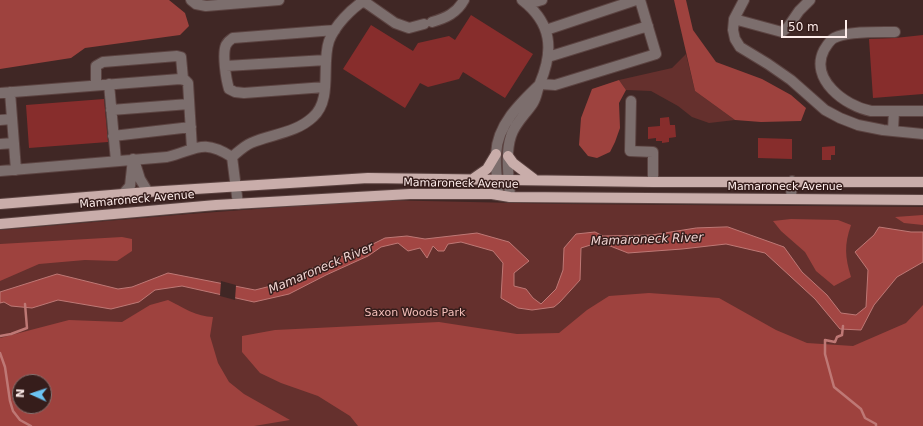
<!DOCTYPE html>
<html>
<head>
<meta charset="utf-8">
<style>
  body { margin:0 }
  #map { position:relative; width:923px; height:426px; overflow:hidden; background:#402725; font-family:"DejaVu Sans",sans-serif }
  canvas { display:block }
  .north { position:absolute; left:12px; top:374px; width:40px; height:40px; box-sizing:border-box; background:#361d1b; border:1px solid #86706e; border-radius:50%; rotate:273deg; font-size:11px; font-weight:700; line-height:16px; text-align:center; color:#feedeb }
  .north::after { content:''; display:block; margin:auto; width:14px; height:18px; background:#6cc3f2; clip-path:polygon(50% 0,100% 100%,50% 72%,0 100%) }
  .scale { position:absolute; left:781px; top:20px; width:66px; height:18px; box-sizing:border-box; border:2px solid #feedeb; border-top:0; padding-left:5px; font-size:12px; line-height:14px; white-space:nowrap; color:#feedeb; -webkit-text-stroke:3px #361d1b; paint-order:stroke }
</style>
</head>
<body>
<div id="map">
<canvas width="923" height="426"></canvas>
<div class="north">N</div>
<div class="scale">50 m</div>
</div>
<script>
const ctx = document.querySelector('canvas').getContext('2d');
ctx.lineJoin = 'round';
function fill(path, color) { ctx.fillStyle = color; ctx.fill(path, 'evenodd'); }
function strokePath(path, color, width, dash) { ctx.strokeStyle = color; ctx.lineWidth = width; ctx.lineCap = dash ? 'butt' : 'round'; ctx.setLineDash(dash || []); ctx.stroke(path); }
function write(font, color, halo, rows, align = 'center') {
  ctx.font = font + ' "DejaVu Sans",sans-serif'; ctx.lineWidth = 3; ctx.setLineDash([]); ctx.textBaseline = 'middle'; ctx.strokeStyle = halo; ctx.fillStyle = color; for (const [text, x, y, turn = 0] of rows) {
    ctx.save(); ctx.translate(x, y); ctx.rotate((+turn || 0) * Math.PI / 180); ctx.textAlign = isNaN(turn) ? turn : align; if (halo) ctx.strokeText(text, 0, 0); ctx.fillText(text, 0, 0); ctx.restore();
  }
}
const green = new Path2D(`
  M686 54 695 91 735 120 709 123 692 117 678 106 651 91 626 90 619 80 672 68Z
  M378 200 563 204 923 207V426H0V230L189 214ZM20 382H44V406H20Z`);
const forest = new Path2D(`
  M0 0H169L185 13 189 26 180 35 85 48 71 58 0 69Z
  M674 0H686L693 30 716 62 762 79 791 95 806 108 801 121 761 122 735 120 695 91Z
  M619 80 626 90 619 103 620 128 615 142 610 152 597 158 588 156 579 145 581 118 592 89Z
  M923 215V225L904 223 895 217Z
  M791 219 838 220 851 225C844 245 845 257 851 277L834 286 816 271 805 252 781 231 773 221Z
  M122 237 132 239V251L117 261 85 260 39 264 0 281V244Z
  M649 293 719 298 776 330 807 343 853 346 906 323 923 305V426H358L350 416 318 396 281 383 260 373 242 352V336L275 330 439 322 517 334 559 333 587 310 609 296Z
  M168 300C182 307 197 317 213 317L210 336 218 363 229 382 244 394 290 420 254 426H0V338L69 320 122 322 150 305ZM20 382H44V406H20Z`);
const water = new Path2D(`
  M728 227 784 247 802 272 827 295 841 313 856 315 866 307 868 270 855 252 874 235 879 227 911 232H923V262L897 277 874 305 861 330 840 329 815 299 765 253 726 244 682 249 628 253 600 242 581 248 580 280 560 302 554 307 532 310 518 308 501 298 503 263 493 251 461 242 448 244 444 251H438L433 246 427 258 420 248 408 251 398 243 381 247 368 256 326 275 289 294 254 302 182 286 155 290 139 302 111 309 58 300 32 308 11 306 4 302 0 303V292L57 274 118 289 132 287 168 273 255 290 291 281 313 268 371 245 385 238 407 236 425 239 477 233 509 242 529 261 514 273V286L526 289 533 298 541 304 556 289 563 270 564 248 576 234 595 232 603 236 652 235 696 228Z`);
const pier = new Path2D(`
  M221 281 236 285 235 300 220 296Z`);
const stream = new Path2D(`
  M843 326 842 335 837 337 835 342 825 340V354L834 387 861 409 865 418 876 424V426
  M0 336 11 334 27 328 25 304
  M0 353 5 367 10 401 13 411 20 420 31 426`);
const building = new Path2D(`
  M471 15 533 54 505 98 463 72 459 79 428 87 420 83 405 108 343 69 371 25 413 51 418 43 449 36 455 40Z
  M923 35V94L873 98 869 39 895 38Z
  M104 99 108 142 29 148 26 105Z
  M669 117 670 125H675L676 137 669 138V142L662 143V141H656V138L648 139V127L660 126V118Z
  M758 138 792 139V159L758 158Z
  M835 146V155H831V160H822V147Z`);
const minor = new Path2D(`
  M191 0 196 4 206 6 279 0
  M362 0 395 23 409 28 424 24
  M744 0 734 19 733 30 735 39 740 47 768 64 791 80 825 110 840 118 858 125 883 130 923 134
  M528 4 542 0
  M734 19 782 32 788 27 799 11 810 0
  M432 22C446 18 457 13 464 0
  M546 30 636 0
  M895 32C879 32 847 31 834 38 830 40 827 45 824 50 809 79 845 106 871 111H923
  M548 57 648 26
  M226 66 326 60
  M109 84 116 161
  M96 85V66L103 62 177 56 181 57 183 79
  M325 87 244 93 235 92 229 89C226 79 222 54 226 45 228 41 230 40 233 38L335 30
  M10 92 16 170
  M0 93 180 79 185 80 188 83 192 149
  M631 101 630 151 653 152V182
  M111 110 189 104
  M0 120 12 119
  M893 130 894 111
  M113 136 191 127
  M0 144 14 143
  M232 157C238 152 244 146 251 143 272 134 296 133 313 117 333 99 321 64 329 41 335 25 351 9 365 0
  M135 163 140 179 148 192
  M0 171 167 157C196 150 202 138 232 157L238 204
  M123 194 130 186 133 159
  M498 195C498 182 495 168 496 154 497 125 520 103 540 84L555 85 656 54 640 0
  M510 197C509 178 505 154 511 136 515 123 526 114 533 103 537 97 537 90 540 83 554 50 552 23 522 0
  M791 199 792 181`);
const major = new Path2D(`
  M508 156 513 163 534 179
  M474 178 487 169 496 154
  M0 204 148 192 368 178 653 182H923
  M0 224 216 205 410 194H492L510 197 923 200`);
const streetNames = [
  ["Mamaroneck Avenue",461,184,1],
  ["Mamaroneck Avenue",785,187],
  ["Mamaroneck Avenue",137,200,-5]
];
const parkNames = [
  ["Saxon Woods Park",415,313]
];
const waterNames = [
  ["Mamaroneck River",647,240,-2],
  ["Mamaroneck River",321,269,-23]
];
fill(green, '#65302d');
fill(forest, '#9e423e');
fill(water, '#a34643');
strokePath(water, '#be7875', 1);
fill(pier, '#402725');
strokePath(stream, '#be7875', 2.5);
fill(building, '#872d2c');
strokePath(minor, '#5b4341', 12);
strokePath(major, '#5b4341', 12);
strokePath(minor, '#7c6e6d', 10);
strokePath(major, '#c9adaa', 10);
write('11px', '#feedeb', '#361d1b', streetNames);
write('11px', '#f3beb9', '#361d1b', parkNames);
write('italic 12px', '#f1d5d3', '#361d1b', waterNames);
</script>
</body>
</html>
